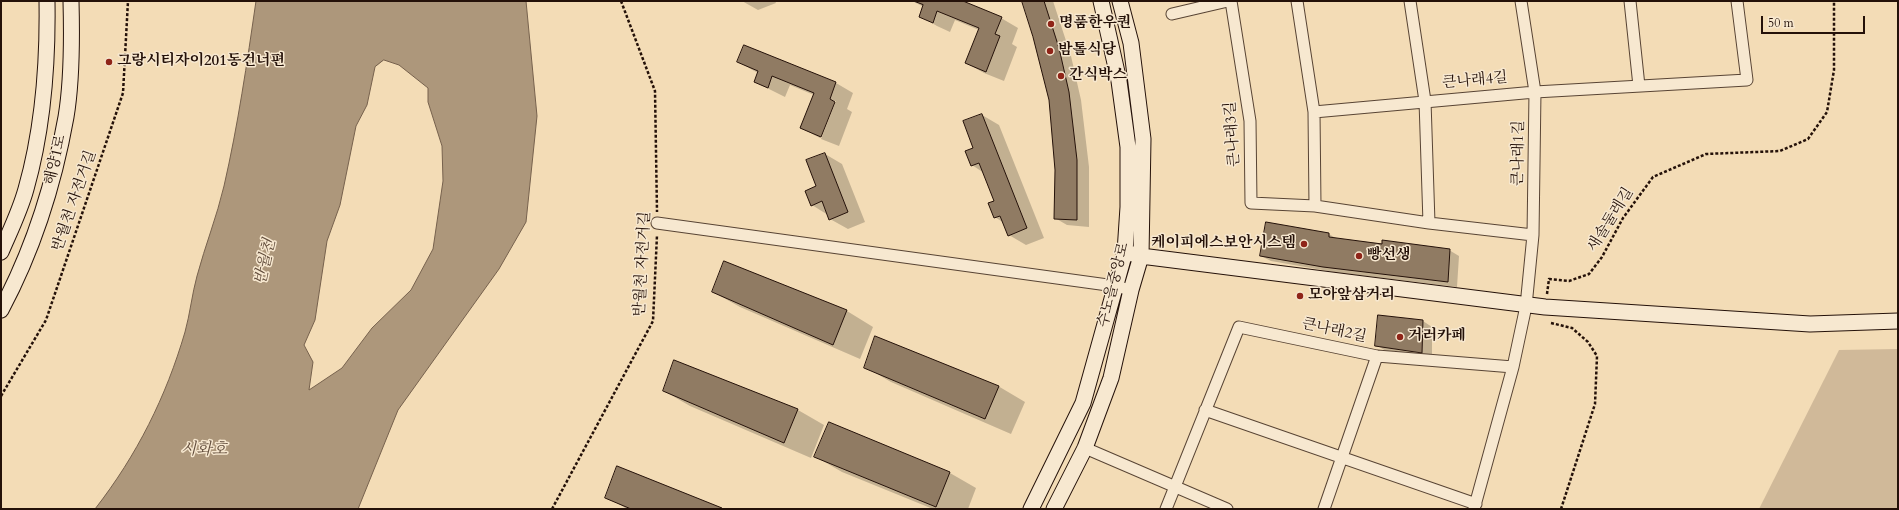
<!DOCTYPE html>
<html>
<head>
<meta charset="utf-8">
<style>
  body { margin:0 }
  #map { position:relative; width:1899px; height:510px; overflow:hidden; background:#f3dcb6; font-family:Cardo,serif }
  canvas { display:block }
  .frame { position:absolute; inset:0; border:2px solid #241109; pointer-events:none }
  .scale { position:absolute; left:1761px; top:16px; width:104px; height:18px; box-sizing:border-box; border:2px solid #241109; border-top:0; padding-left:5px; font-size:12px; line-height:14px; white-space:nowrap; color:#241109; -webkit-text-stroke:3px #f7e8d0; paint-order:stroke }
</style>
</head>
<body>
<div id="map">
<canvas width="1899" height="510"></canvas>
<div class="frame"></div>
<div class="scale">50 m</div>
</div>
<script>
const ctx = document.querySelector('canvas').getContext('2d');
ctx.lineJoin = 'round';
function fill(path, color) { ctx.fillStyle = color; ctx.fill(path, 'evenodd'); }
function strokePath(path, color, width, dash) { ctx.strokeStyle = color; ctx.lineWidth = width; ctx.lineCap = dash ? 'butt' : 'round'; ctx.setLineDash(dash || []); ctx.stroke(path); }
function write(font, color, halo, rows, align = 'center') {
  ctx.font = font + ' Cardo,"Noto Serif KR",serif'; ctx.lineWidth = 3; ctx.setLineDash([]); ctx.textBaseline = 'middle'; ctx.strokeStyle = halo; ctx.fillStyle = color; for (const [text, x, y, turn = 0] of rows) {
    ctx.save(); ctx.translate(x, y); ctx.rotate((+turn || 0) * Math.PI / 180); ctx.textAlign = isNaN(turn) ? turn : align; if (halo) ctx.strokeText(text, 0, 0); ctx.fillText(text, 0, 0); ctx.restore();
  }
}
const green = new Path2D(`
  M1898 349V509H1759L1839 350Z`);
const water = new Path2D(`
  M256 1H526L537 116 526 222 499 269 398 410 358 509H95C137 455 166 397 185 332 190 314 192 294 197 276 205 246 217 216 224 186 238 125 247 63 256 1ZM384 60 399 65 428 88V102L442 146 443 181 433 249 411 290 372 328 342 368 309 390 313 362 304 345 315 320 327 241 340 205 356 126 367 105 375 67Z`);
const shadow = new Path2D(`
  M742 1H775L776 3 758 10Z
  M912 1H960L1001 18 1018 28 1012 44 1017 47 1004 81 984 73 966 63 979 30 955 20 950 32 937 26 920 16 924 7Z
  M1023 1H1053L1071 56 1081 100 1089 167V227L1067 225 1055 218 1056 170 1050 100 1034 37Z
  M744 46 836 83 853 93 847 109 852 112 839 146 821 139 836 101H834L820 138 801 128 814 95 790 85 785 97 755 82 758 73 738 62Z
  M982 115 999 125 1044 238 1026 245 1009 235 1004 223 995 217V201L984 173 972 165Z
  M825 154 842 164 865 222 848 229 830 219 828 215 812 205Z
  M1329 234 1337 239 1449 250 1459 256 1457 287 1334 272 1271 261 1261 256Z
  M724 262 847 311 873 327 860 359 740 307 713 292Z
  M1423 321 1432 327V357L1386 351 1376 345Z
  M675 361 798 410 824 425 811 458 690 406 664 391Z
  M865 367 998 386 1025 402 1011 434 891 382Z
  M829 423 950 473 976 488 968 509H933L842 472 816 457Z
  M607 497 721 509H627Z`);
const building = new Path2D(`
  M914 1H963L1002 17 995 34 1000 36 986 72 965 63 979 28 937 11 933 23 919 17 923 5Z
  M1022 1H1044L1059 48 1069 92 1077 160V220L1054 219 1055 170 1049 100 1033 37Z
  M744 45 836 82 830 99 835 102 821 137 800 128 814 93 772 76 768 88 754 82 758 71 737 62Z
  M982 114 1027 228 1008 236 1000 216 994 218 988 203 994 201 979 163 971 166 965 151 973 148 963 121Z
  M825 153 848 212 829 220 822 201 811 206 805 191 816 186 806 160Z
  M1266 222 1329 233V237L1382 244V240L1450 249 1448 282 1323 267 1260 256Z
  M724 261 847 310 833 345 712 292Z
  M1378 315 1423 320 1422 353 1375 346Z
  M875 336 999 386 985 419 864 368Z
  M674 360 798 409 784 443 663 391Z
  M829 422 950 472 936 507 814 457Z
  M617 466 722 508V509H631L605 498Z`);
const path = new Path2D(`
  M621 1 655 91 657 212
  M1547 294 1549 279 1569 281 1589 274 1602 257 1623 218 1653 177 1706 154 1780 151 1808 139 1827 112 1834 70V1
  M1551 323 1572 328 1588 342 1597 356 1595 404 1561 509
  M1 396 46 320 123 93 128 1
  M552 509 653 321 657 235`);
const street = new Path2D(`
  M1231 1 1250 121 1251 203 1315 206 1429 223 1533 235
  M1297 1 1314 112 1315 206
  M1410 1 1425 101 1429 223
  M1630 1 1639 86
  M1172 14 1228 1
  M1314 112 1535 92 1747 80 1737 1
  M657 223 1115 286 1131 290
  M1205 410 1476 504
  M1085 448 1227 509
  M1166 509 1239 327 1377 356 1513 367
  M1324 509 1377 356
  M1474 509 1513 367 1526 306 1533 235 1535 92 1521 1`);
const secondary = new Path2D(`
  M1 252C10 231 20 211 26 189 43 129 48 64 47 1
  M1125 252 1141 256 1545 307 1810 324 1898 321
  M1 310C33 250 54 184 66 117 72 81 72 38 71 1
  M1031 509 1083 403 1125 252 1128 207V147L1119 81 1101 1
  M1054 509 1085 448 1111 378 1131 290 1141 256 1143 139 1131 43 1120 1`);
const markers = [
  [1051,24,4,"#8f2418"],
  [1050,51,4,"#8f2418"],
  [109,62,4,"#8f2418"],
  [1061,76,4,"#8f2418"],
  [1304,244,4,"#8f2418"],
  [1359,256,4,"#8f2418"],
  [1300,296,4,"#8f2418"],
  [1400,337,4,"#8f2418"]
];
const poiNames = [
  ["명품한우퀀",1059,24],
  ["밤톨식당",1058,51],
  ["그랑시티자이201동건너편",117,62],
  ["간식박스",1069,76],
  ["케이피에스보안시스템",1296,244,"right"],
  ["빵선생",1367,256],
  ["모아앞삼거리",1308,296],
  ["거러카페",1408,337]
];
const streetNames = [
  ["큰나래4길",1475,81,-5],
  ["큰나래3길",1233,134,-94],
  ["큰나래1길",1519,153,-89],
  ["해양1로",56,160,-77],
  ["반월천 자전거길",75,201,-71],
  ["새솔둘레길",1611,220,-58],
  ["반월천 자전거길",643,264,-87],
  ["수노을중앙로",1114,285,-76],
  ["큰나래2길",1334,331,12]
];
const waterNames = [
  ["반월천",266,262,-77],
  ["시화호",204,450]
];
fill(green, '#d0b999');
fill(water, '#ad977b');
strokePath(water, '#76614d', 1);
fill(shadow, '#0003');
fill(building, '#907b63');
strokePath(building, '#241109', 1);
strokePath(street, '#584434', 13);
strokePath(secondary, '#241109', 17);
strokePath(path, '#241109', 2.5, [3, 2]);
strokePath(street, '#f7e8d0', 11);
strokePath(secondary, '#f7e8d0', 15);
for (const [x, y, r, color] of markers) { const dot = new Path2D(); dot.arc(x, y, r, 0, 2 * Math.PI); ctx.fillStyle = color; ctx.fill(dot); strokePath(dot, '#f7e8d0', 1.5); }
write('bold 15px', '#241109', '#f7e8d0', poiNames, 'left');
write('15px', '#241109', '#f7e8d0', streetNames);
write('italic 16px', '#624d3c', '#f7e8d0', waterNames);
</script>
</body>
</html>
